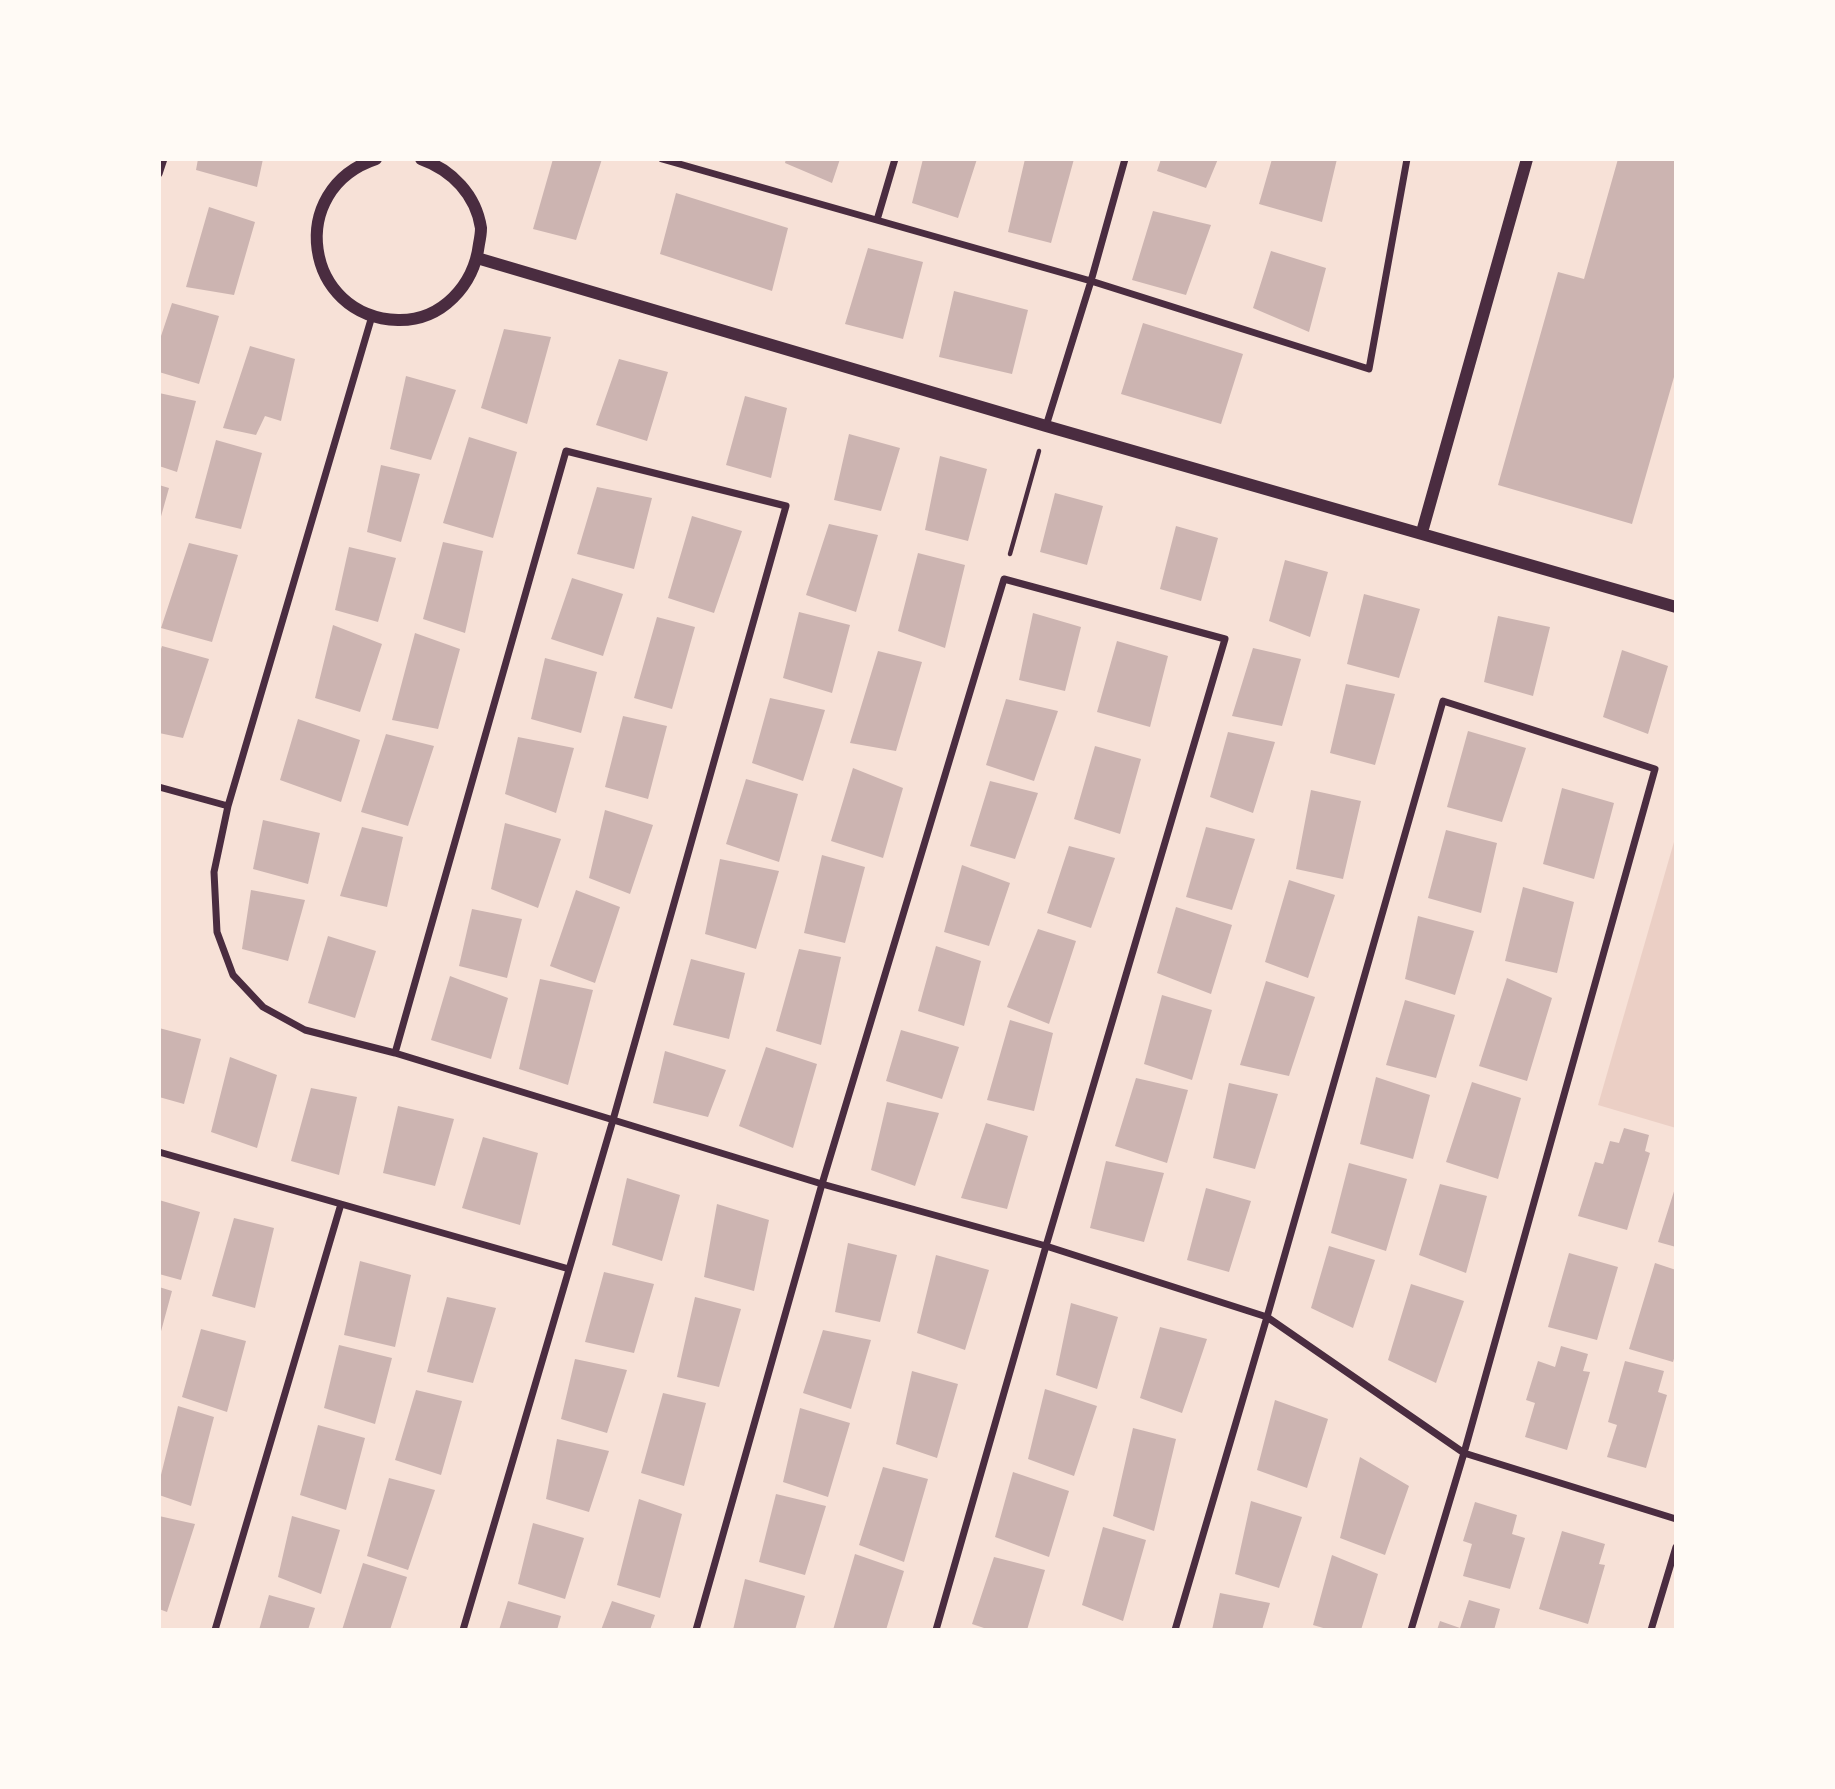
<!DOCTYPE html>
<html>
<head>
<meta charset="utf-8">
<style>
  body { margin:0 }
  #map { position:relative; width:1835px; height:1789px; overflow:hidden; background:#f7e1d7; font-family:"DM Sans",sans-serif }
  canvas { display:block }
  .frame { position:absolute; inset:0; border:161px solid #fffaf5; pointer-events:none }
</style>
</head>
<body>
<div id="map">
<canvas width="1835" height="1789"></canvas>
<div class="frame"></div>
</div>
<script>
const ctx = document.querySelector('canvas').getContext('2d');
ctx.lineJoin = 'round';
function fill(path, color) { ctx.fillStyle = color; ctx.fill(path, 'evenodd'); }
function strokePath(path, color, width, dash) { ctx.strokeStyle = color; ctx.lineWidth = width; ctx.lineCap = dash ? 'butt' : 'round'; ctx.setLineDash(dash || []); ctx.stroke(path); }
const green = new Path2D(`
  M1676 835V1128L1598 1105Z`);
const building = new Path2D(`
  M198 159H263L257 187 196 170Z
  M553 159H602L576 240 533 229Z
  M786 159H840L832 183 785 163Z
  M923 159H977L958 218 912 203Z
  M1025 159H1074L1051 243 1008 232Z
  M1161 159H1218L1206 188 1157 171Z
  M1272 159H1337L1322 222 1259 204Z
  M1618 159H1676V370L1632 524 1498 485 1558 272 1584 279Z
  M676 193 788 228 772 291 660 254Z
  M209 207 255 222 234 295 186 287Z
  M1153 211 1211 225 1186 295 1132 280Z
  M868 248 923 262 903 339 845 324Z
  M1271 251 1326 268 1309 332 1253 308Z
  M954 291 1028 310 1012 374 939 357Z
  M172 303 219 316 199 384 159 372V342Z
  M1143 323 1243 354 1221 424 1121 394Z
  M504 329 551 337 527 424 481 408Z
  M250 346 295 359 281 421 265 416 256 435 223 428Z
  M619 359 668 372 647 441 596 425Z
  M406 376 456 390 431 460 390 449Z
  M159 393 196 401 177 472 159 466Z
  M745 396 787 408 771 478 726 465Z
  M849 434 900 448 881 511 834 500Z
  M469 437 517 452 493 538 443 523Z
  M216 440 262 453 241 529 195 518Z
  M940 456 987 469 968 541 925 530Z
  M381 465 420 474 401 542 367 532Z
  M159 485 169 488 160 520H159Z
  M597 487 652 498 634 569 577 554Z
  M1055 493 1103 506 1087 565 1040 552Z
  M692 516 742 531 714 613 668 598Z
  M829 524 878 535 856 612 806 595Z
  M1176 526 1218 538 1201 601 1160 589Z
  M443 542 483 551 465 633 423 619Z
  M189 543 238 555 212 642 161 628Z
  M349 547 396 558 378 622 335 610Z
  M918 553 965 565 945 648 898 631Z
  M1285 560 1328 572 1310 637 1269 621Z
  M572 578 623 594 603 656 551 639Z
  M1364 594 1420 609 1399 678 1347 664Z
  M799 612 850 625 832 693 783 678Z
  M1033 613 1081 627 1065 691 1019 680Z
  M1498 616 1550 627 1533 696 1484 682Z
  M657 617 695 627 672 709 634 698Z
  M333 625 382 644 360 712 315 698Z
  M415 633 460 649 438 729 392 720Z
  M1117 641 1168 656 1150 727 1097 712Z
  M162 646 209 659 183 738 159 733V655Z
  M1253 648 1301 659 1282 726 1232 716Z
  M1622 650 1668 666 1648 734 1603 717Z
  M878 651 922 662 896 751 850 743Z
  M545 658 597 672 581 733 531 719Z
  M1346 684 1395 694 1375 765 1330 753Z
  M770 698 825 710 803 781 752 763Z
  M1006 699 1058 711 1034 781 986 765Z
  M623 716 667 726 648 799 605 787Z
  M298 719 360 740 341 802 280 780Z
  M1468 731 1526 748 1502 822 1447 807Z
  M1228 732 1275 742 1253 813 1210 797Z
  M386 734 434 746 408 826 361 812Z
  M518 737 574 748 556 813 505 794Z
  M1095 746 1141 759 1120 834 1074 819Z
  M853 768 903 788 883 858 831 841Z
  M746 779 798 794 779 862 726 844Z
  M990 781 1038 793 1015 859 970 846Z
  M1562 788 1614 803 1594 879 1543 864Z
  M1311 790 1361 801 1343 879 1296 869Z
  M605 810 653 825 630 894 589 878Z
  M263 820 320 833 308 884 253 869Z
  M505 823 561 839 538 908 491 889Z
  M362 827 403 837 387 907 340 896Z
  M1206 827 1255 839 1232 910 1186 897Z
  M1446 830 1497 843 1481 913 1428 898Z
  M1069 846 1115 858 1091 928 1047 913Z
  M822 855 865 867 845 943 804 933Z
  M720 859 779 871 756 949 705 934Z
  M962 865 1010 883 989 946 944 932Z
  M1289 880 1335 895 1308 978 1265 962Z
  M1523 887 1574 902 1557 973 1505 961Z
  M251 890 305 900 288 961 242 949Z
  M576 890 620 907 595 983 550 966Z
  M1176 907 1232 925 1211 994 1157 973Z
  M472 909 522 919 507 978 459 966Z
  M1418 916 1474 931 1455 995 1405 979Z
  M1038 929 1076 941 1049 1024 1007 1007Z
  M328 936 376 951 355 1018 308 1003Z
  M936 946 981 961 964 1026 918 1011Z
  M799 949 841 957 821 1045 776 1031Z
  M691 959 745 973 729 1039 673 1025Z
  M450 976 508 998 491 1059 431 1040Z
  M1507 978 1552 998 1527 1081 1479 1066Z
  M540 979 593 990 568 1085 519 1069Z
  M1266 981 1315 997 1289 1076 1240 1065Z
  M1162 995 1212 1010 1192 1080 1144 1064Z
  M1405 1000 1455 1015 1436 1078 1386 1065Z
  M1010 1020 1053 1033 1034 1111 987 1100Z
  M159 1028 201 1039 184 1104 159 1097Z
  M901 1030 959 1047 942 1099 886 1081Z
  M766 1047 817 1064 793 1148 739 1126Z
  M665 1051 726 1070 708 1117 653 1103Z
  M230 1057 277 1075 257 1148 211 1132Z
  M1376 1077 1430 1095 1413 1159 1360 1144Z
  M1136 1078 1188 1090 1167 1163 1115 1146Z
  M1472 1082 1521 1098 1498 1179 1446 1162Z
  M1229 1083 1278 1094 1255 1169 1213 1158Z
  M311 1088 357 1097 339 1175 291 1161Z
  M887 1102 939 1113 915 1186 871 1170Z
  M398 1106 454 1119 435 1186 383 1173Z
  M986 1123 1028 1136 1007 1209 961 1198Z
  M1624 1128 1649 1135 1645 1151 1650 1153 1627 1230 1578 1216 1595 1162 1603 1164 1610 1141 1619 1143Z
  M483 1137 538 1153 520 1225 462 1208Z
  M1106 1161 1164 1173 1144 1242 1090 1228Z
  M1349 1163 1407 1179 1386 1251 1331 1233Z
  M627 1178 680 1195 662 1261 612 1245Z
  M1440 1184 1487 1196 1466 1273 1419 1255Z
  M1676 1185V1247L1658 1242Z
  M1206 1188 1251 1201 1229 1272 1187 1260Z
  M159 1200 200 1212 181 1280 159 1274Z
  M717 1204 769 1220 754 1291 704 1277Z
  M234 1218 274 1228 255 1308 212 1296Z
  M848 1243 897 1255 880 1322 835 1312Z
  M1329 1246 1375 1260 1353 1328 1311 1308Z
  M1569 1253 1618 1267 1597 1340 1548 1327Z
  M936 1255 989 1270 965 1350 917 1333Z
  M360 1261 411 1275 395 1347 344 1335Z
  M1655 1263 1676 1270V1352L1673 1362 1629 1349Z
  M604 1272 654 1284 634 1353 585 1342Z
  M1411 1284 1464 1301 1436 1383 1388 1360Z
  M159 1287 172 1291 160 1335H159Z
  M447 1297 496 1308 473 1383 427 1372Z
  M695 1297 741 1309 719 1387 677 1377Z
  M1071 1303 1118 1317 1097 1389 1056 1375Z
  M1160 1327 1207 1339 1182 1413 1140 1398Z
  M201 1329 246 1341 227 1412 182 1397Z
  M823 1330 871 1340 851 1409 803 1393Z
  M339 1345 392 1358 375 1424 324 1408Z
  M1561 1346 1588 1354 1583 1371 1590 1372 1567 1450 1525 1437 1535 1403 1526 1400 1538 1361 1555 1367Z
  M575 1359 627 1370 607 1433 561 1419Z
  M1625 1361 1664 1371 1658 1392 1667 1395 1646 1468 1607 1457 1617 1425 1608 1422Z
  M912 1371 958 1384 937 1458 896 1444Z
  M1045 1389 1097 1406 1074 1476 1028 1459Z
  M416 1390 462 1401 441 1475 395 1460Z
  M663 1393 706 1403 684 1486 641 1473Z
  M1275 1400 1328 1419 1307 1488 1257 1470Z
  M178 1406 214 1417 191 1506 159 1495V1483Z
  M800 1408 850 1423 828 1497 783 1482Z
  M318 1425 365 1438 346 1510 300 1495Z
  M1133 1428 1176 1439 1154 1531 1113 1516Z
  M557 1439 609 1451 589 1512 546 1499Z
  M1360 1457 1409 1486 1385 1555 1340 1538Z
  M883 1467 928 1479 904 1562 859 1545Z
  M1013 1472 1069 1491 1049 1557 995 1537Z
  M389 1478 435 1490 408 1570 367 1556Z
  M776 1494 826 1506 805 1575 759 1562Z
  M639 1499 682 1514 660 1598 617 1585Z
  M1251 1501 1302 1517 1279 1588 1235 1574Z
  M1475 1502 1517 1515 1512 1534 1525 1538 1510 1589 1463 1576 1472 1544 1463 1541Z
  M159 1516 195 1524 167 1612 159 1609Z
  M292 1516 340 1530 321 1594 278 1577Z
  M533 1523 584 1538 565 1599 518 1584Z
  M1103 1527 1146 1540 1123 1621 1082 1605Z
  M1562 1531 1605 1544 1599 1564 1605 1565 1588 1624 1539 1609Z
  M855 1554 904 1571 886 1630H833Z
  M1332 1555 1378 1574 1361 1630H1330L1313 1625Z
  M994 1557 1045 1570 1027 1630H990L972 1624Z
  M363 1563 407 1577 390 1630H342Z
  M745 1579 805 1596 795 1630H733Z
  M1220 1593 1270 1603 1262 1630H1212Z
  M269 1595 315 1608 308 1630H259Z
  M1469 1600 1500 1609 1494 1630H1437L1440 1621 1460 1628Z
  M508 1601 561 1616 557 1630H499Z
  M612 1601 655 1615 650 1630H601Z`);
const path = new Path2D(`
  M1010 554 1039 451`);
const minor = new Path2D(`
  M662 159 1091 281 1369 369 1407 159
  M159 174 164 159
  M877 220 895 159
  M372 316 228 806 214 872 217 932 233 975 263 1007 305 1030 395 1053 822 1184 1046 1246 1267 1317 1464 1453 1676 1519
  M1046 426 1091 281 1125 159
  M159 787 228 806
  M395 1053 566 451 786 506 613 1120 463 1630
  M159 1152 341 1204 215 1630
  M341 1204 569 1269
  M696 1630 822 1184 1004 579 1225 639 1046 1246 936 1630
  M1175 1630 1267 1317 1443 701 1655 769 1464 1453 1411 1630
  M1651 1630 1676 1547`);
const tertiary = new Path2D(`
  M376 159C285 189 304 317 398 320 442 321 474 285 479 244 480 239 481 233 481 228 476 195 452 170 421 159
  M477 258 1046 426 1676 607
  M1422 532 1527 159`);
fill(green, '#ebcfc5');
fill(building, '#ccb4b1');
strokePath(path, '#4a2c40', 4.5);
strokePath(minor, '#4a2c40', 7);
strokePath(tertiary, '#4a2c40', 12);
</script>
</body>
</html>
